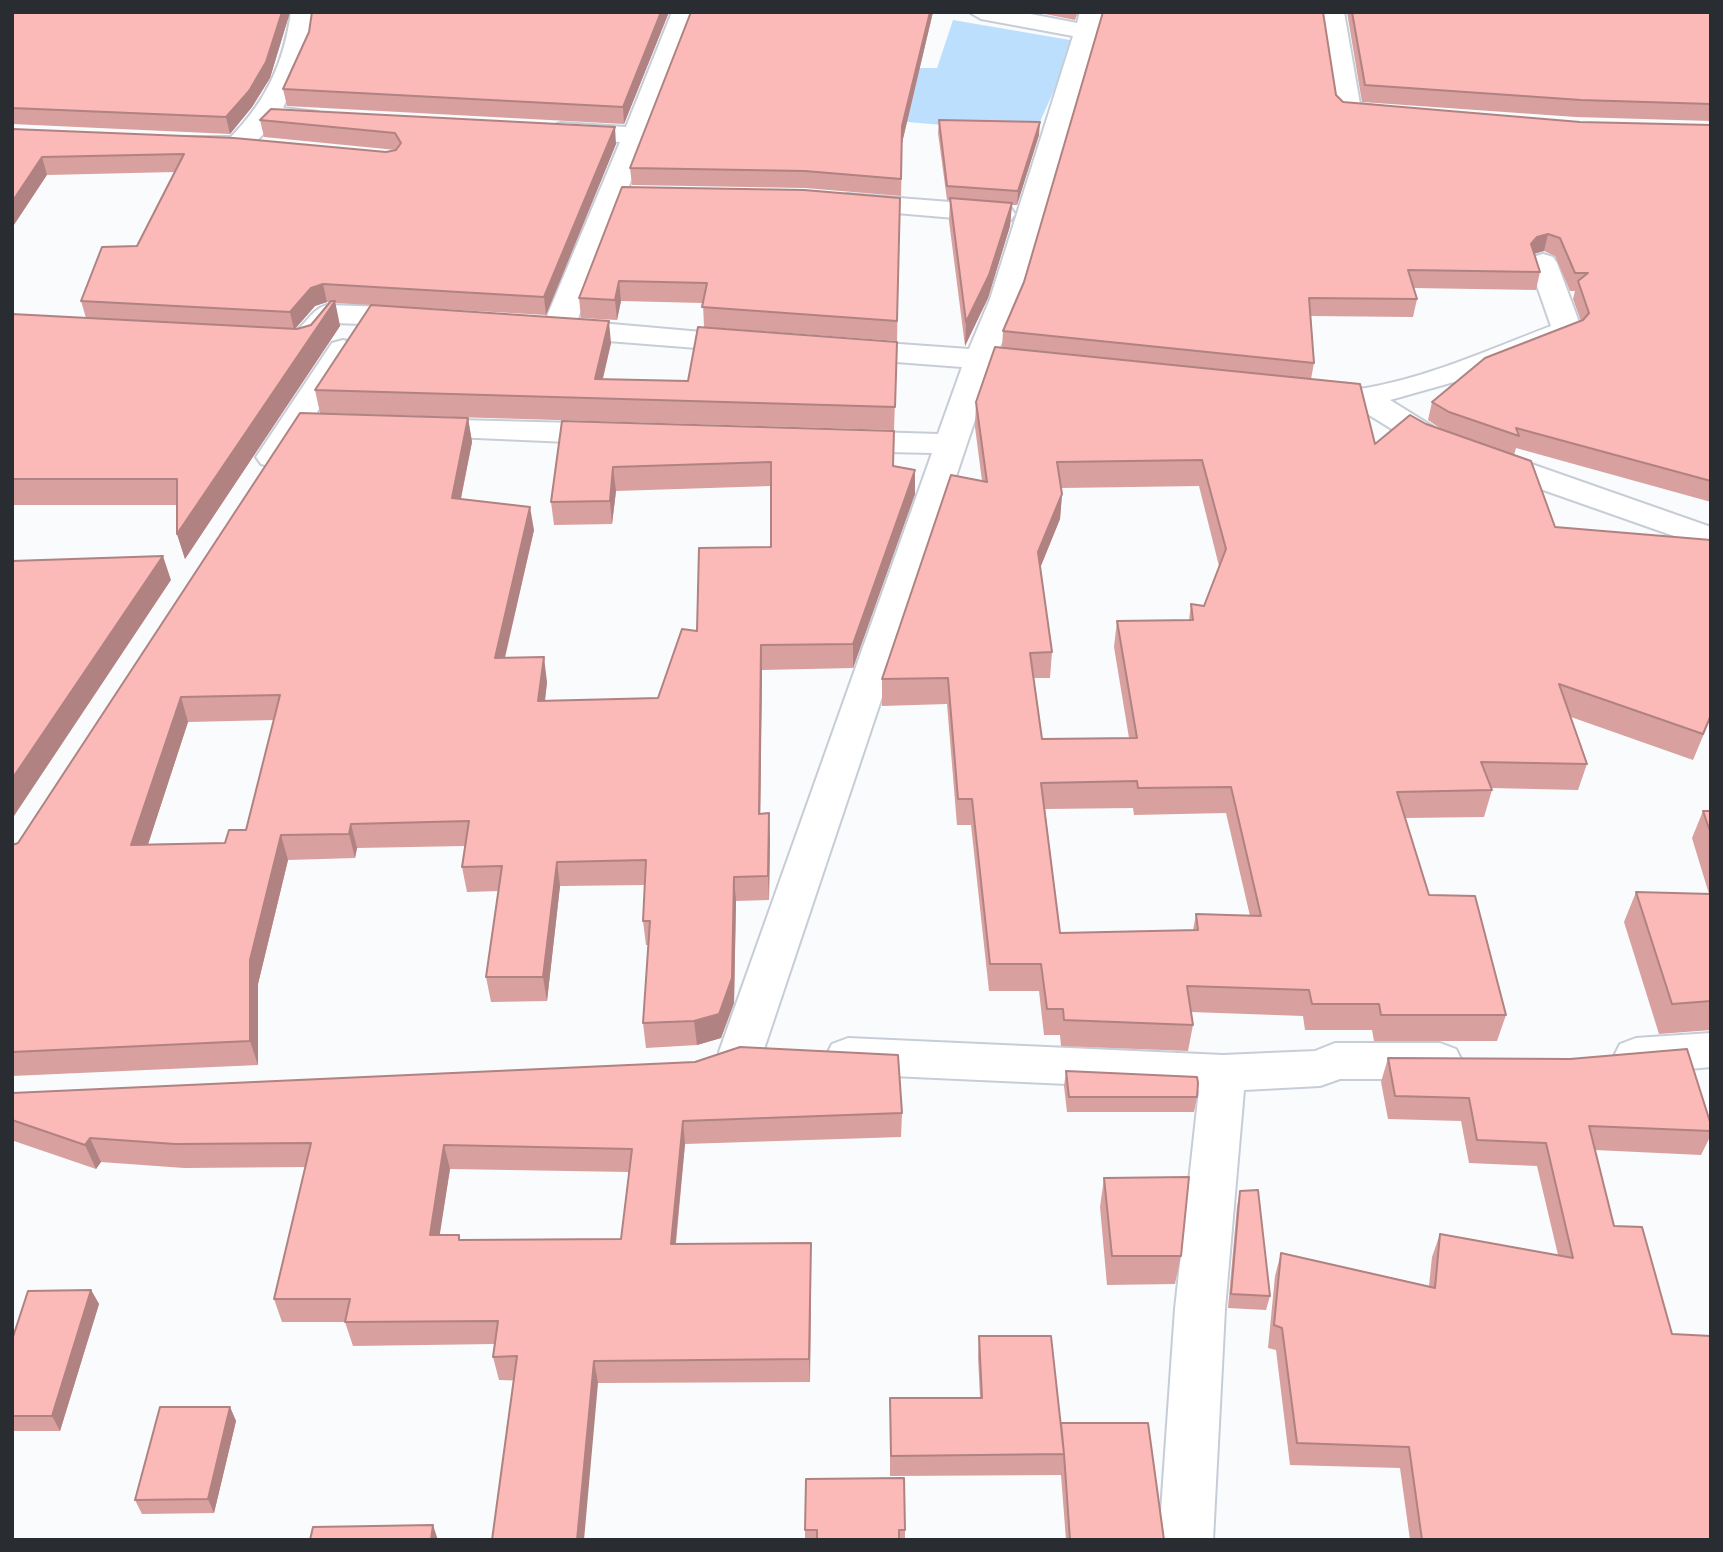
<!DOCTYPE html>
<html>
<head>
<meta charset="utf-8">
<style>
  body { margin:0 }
  #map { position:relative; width:1723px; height:1552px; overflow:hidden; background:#fafbfd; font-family:"IBM Plex Sans",sans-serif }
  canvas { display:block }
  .frame { position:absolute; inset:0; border:14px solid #292c30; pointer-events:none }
</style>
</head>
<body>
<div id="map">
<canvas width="1723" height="1552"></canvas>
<div class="frame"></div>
</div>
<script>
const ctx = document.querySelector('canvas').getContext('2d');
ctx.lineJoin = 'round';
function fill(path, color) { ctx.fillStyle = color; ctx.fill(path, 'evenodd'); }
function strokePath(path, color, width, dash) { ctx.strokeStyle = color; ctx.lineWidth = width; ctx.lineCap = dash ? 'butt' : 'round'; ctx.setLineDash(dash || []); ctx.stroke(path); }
const water = new Path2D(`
  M953 20 1076 41 1035 133 896 121 771 69 937 68Z`);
const minor = new Path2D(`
  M291 12H315L310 47 283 108 318 112 322 117 318 122 274 123 247 151 238 153 184 149 180 143 184 137H231C267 100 284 62 291 12Z
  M672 12H696L577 321 759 337 763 343 759 349 748 352 557 337 547 334 542 328 620 142 561 139 552 136 548 131 552 126 561 123 626 127Z
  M969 12H1020L1077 23 1080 12H1104L1020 299 998 352 1016 356 1020 362 1016 368 992 369 763 1052 757 1064 741 1069 725 1064 719 1052 932 453 842 451 831 448 826 441 831 434 842 431 938 434 962 367 843 358 832 355 828 349 832 343 843 340 969 349 990 299 1073 36 981 19Z
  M1320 12H1344L1360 104 1400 109 1404 114 1400 119 1391 122 1340 116 1336 111Z
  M848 194 1001 206 1011 208 1015 214 1011 220 1001 222 838 208 834 202 838 196Z
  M1543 254 1553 257 1557 263 1582 330 1577 336 1475 376 1390 400 1443 433 1711 527V549L1421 447 1356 407 1301 400 1297 393 1301 386C1323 381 1344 392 1366 388 1429 377 1491 349 1551 326L1529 263 1533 257Z
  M327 305 417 308 427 311 432 317 427 323 417 326 335 323C319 341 313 354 287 347L283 341 287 335C305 330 309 310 327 305Z
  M343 340 354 343 358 349 288 457 283 464 272 467 261 464 256 457 332 343Z
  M419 419 614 424 625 427 630 434 625 441 614 444 408 435 403 428 408 421Z
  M1711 1033V1067L1636 1074 1620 1068 1614 1056 1620 1044 1636 1038Z
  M848 1038 1223 1055 1315 1051 1335 1043H1440L1456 1049 1462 1061 1456 1073 1440 1079H1340L1320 1086 1244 1090 1225 1309 1213 1540H1159L1175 1309 1199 1090 848 1074 832 1068 826 1056 832 1044Z`);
const wall = new Path2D(`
  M12 12H290L270 78 252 107 230 134 12 124Z
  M312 12H669L624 124 287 106 283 89 309 32Z
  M691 12H933L902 143 901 196 805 188 632 185 630 168Z
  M1035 12H1078L1075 20Z
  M1347 12H1711V121L1576 117 1362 102Z
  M1336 95 1343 102 1580 122 1711 125V502L1516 448 1514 455 1555 527 1711 717 1693 760 1571 717 1587 764 1578 790 1491 788 1492 790 1484 817 1405 818 1429 895 1506 1015 1497 1041H1374L1372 1030H1305L1303 1016 1191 1012 1193 1025 1188 1051 1061 1046 1060 1035H1044L1039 991H989L971 825H957L947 704 882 706V679L982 481 975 427 976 402 1002 348 1003 331 1024 282ZM1544 251 1555 256 1570 291H1575L1573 299 1581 321 1432 402 1428 420 1444 431 1426 424 1375 444 1311 379 1314 363 1311 316 1413 317 1417 299 1413 288 1536 290 1540 272 1535 254ZM1199 486 1219 566 1204 606 1191 604 1189 620 1117 621 1114 647 1129 738 1042 739 1033 678H1050L1052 652 1040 568 1060 519 1062 494 1061 488ZM1133 808 1134 815 1226 813 1250 916 1196 914 1193 930 1060 933 1045 809Z
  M260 120 616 144 546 315 423 308 611 343 603 379 688 381 897 342 894 430 320 413 315 390 371 305 335 303 340 326 185 559 177 534V505H12V314L86 318 81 301 137 246 175 172 47 175 12 129 386 152 396 150 264 137ZM327 302 330 303 311 325 295 329 315 306Z
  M939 120 1039 135 1017 205H1012L1010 226 988 298 965 346 949 221 950 200H947L938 133Z
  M622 187 900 198 897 341 704 327 703 303 621 301 617 320 581 318 579 298Z
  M468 418 472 442 461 499 534 530 505 658 547 682 545 701 658 698 697 631 771 547V486L616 491 612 524 554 525 551 502 562 421 893 466 915 470V494L853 668 762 670 760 814 770 838 769 900 736 901 734 1003 721 1038 697 1045 646 1048 643 1023 648 945H646L643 921 645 885 560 886 547 1001 491 1002 486 977 499 891 467 892 462 867 465 846 357 848 355 858 288 860 258 984V1065L12 1076V845L18 843ZM274 720 246 830 225 843 148 844 188 722Z
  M1703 811H1711V1030L1659 1034 1624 922 1636 892 1709 894 1692 838Z
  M1388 1058 1711 1125V1135L1701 1155 1595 1150 1614 1226 1711 1540H1410L1400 1468 1290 1465 1276 1350 1268 1348 1275 1276 1281 1253 1429 1286 1432 1257 1440 1234 1558 1255 1537 1166 1469 1163 1461 1121 1388 1119 1381 1082Z
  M1066 1071 1197 1097 1194 1112H1067L1064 1086Z
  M12 1093 902 1113 901 1137 685 1144 676 1244 811 1267 810 1382 598 1383 499 1380 493 1357 495 1344 353 1346 345 1322H282L274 1299 305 1167 184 1168 101 1162 96 1169 14 1141 12 1145ZM450 1169 629 1172 621 1239 461 1240 439 1235Z
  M1104 1178 1181 1256 1175 1284 1107 1285 1100 1207Z
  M1240 1191 1270 1296 1266 1310 1228 1308 1237 1206Z
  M91 1290 99 1304 60 1431H12V1340Z
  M979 1336 1061 1427 1164 1540H1066L1061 1475 890 1476V1398H980L978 1357Z
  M230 1407 236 1421 214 1513 142 1514 135 1500Z
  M805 1530H905V1540H805Z`);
const shadedWall = new Path2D(`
  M282 12H290L270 78 252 107 230 134 226 117Z
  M661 12H669L624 124 623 107Z
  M930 12H933L902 143 901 196 902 126Z
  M1040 122 1039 135 1017 205 1018 191Z
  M615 127 616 144 546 315 544 297Z
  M42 157 47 175 12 228V202Z
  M1012 203 1010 226 988 298 965 346 966 322Z
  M1548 234 1544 251 1532 254 1531 244 1537 237Z
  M619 281 621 301 617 320 615 300Z
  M323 284 327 302 315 306 294 330 290 312 311 288Z
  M335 301 340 326 185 559 177 534Z
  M609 321 611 343 598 398 595 379Z
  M468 418 472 442 456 522 452 498Z
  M613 467 616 491 612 524 610 501Z
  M915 470V494L853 668V644Z
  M1062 494 1060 519 1036 578 1038 552Z
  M530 507 534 530 499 682 495 658Z
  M163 556 171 580 12 819V779Z
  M761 645 762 670 760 838 759 814Z
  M544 657 547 682 542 725 538 701Z
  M181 697 188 722 140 869 131 845Z
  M769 813 770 838 769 900 768 876Z
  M351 824 357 848 355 858 349 834Z
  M281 835 288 860 258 984V1065L250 1041V960Z
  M557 862 560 886 547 1001 543 977Z
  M734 877 736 901 734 1003 721 1038 697 1045 694 1021Z
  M683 1121 685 1144 673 1268 671 1244Z
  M90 1138 101 1162 96 1169 85 1145Z
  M444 1145 450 1169 436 1259 430 1235Z
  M811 1243V1267L810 1382 809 1359Z
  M91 1290 99 1304 60 1431 52 1416Z
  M594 1361 598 1383 584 1540H577Z
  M230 1407 236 1421 214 1513 208 1499Z
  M433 1525 438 1540H431Z`);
const building = new Path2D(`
  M12 12H282L266 62 249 91 226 117 12 108Z
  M312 12H661L623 107 283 89 309 32Z
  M691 12H930L902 126 901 179 805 171 630 168Z
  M1103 12H1323L1336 95 1343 102 1580 122 1711 125V481L1516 428 1519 436 1449 412 1432 402 1485 358 1583 320 1589 313 1578 281 1588 273H1575L1560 238 1548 234 1537 237 1531 244 1540 272 1408 270 1417 299 1309 298 1314 363 1003 331 1024 282Z
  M1352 12H1711V104L1581 100 1365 85Z
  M271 109 615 127 544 297 323 284 311 288 290 312 81 301 102 247 137 246 184 154 42 157 12 202V129L234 138 386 152 396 150 401 143 395 133 260 120Z
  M939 120 1040 122 1018 191 947 186Z
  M622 187 804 190 900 198 897 321 702 307 707 283 619 281 615 300 579 298Z
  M950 198 1012 203 989 275 966 322Z
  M331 301H335L177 534V479H12V314L297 329 311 325Z
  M371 305 609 321 595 379 688 381 698 327 897 342 895 407 315 390Z
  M995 347 1360 384 1375 444 1410 415 1426 424 1531 461 1555 527 1711 540V715L1703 734 1559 684 1587 764 1481 762 1492 790 1397 792 1429 895 1475 896 1506 1015H1381L1379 1004H1312L1309 990 1187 986 1193 1025 1064 1020 1063 1009H1047L1041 964H990L972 799H958L948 678 882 679 951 475 987 482 976 402ZM1202 460 1226 549 1204 606 1191 604 1193 620 1117 621 1137 738 1042 739 1030 653 1052 652 1038 552 1062 494 1057 462ZM1137 781 1138 788 1231 787 1261 916 1196 914 1198 930 1060 933 1041 783Z
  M300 413 468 418 452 498 530 507 495 658 544 657 538 701 658 698 682 629 697 631 699 548 771 547V462L613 467 610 501 551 502 562 421 894 431 893 466 915 470 853 644 761 645 759 814 769 813 768 876 734 877 732 978 719 1014 694 1021 643 1023 650 921H643L646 860 557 862 543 977H486L502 866 462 867 469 821 351 824 349 834 281 835 250 960V1041L12 1052V845L18 843ZM280 695 246 830H229L225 843 131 845 181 697Z
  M163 556 12 779V561Z
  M1703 811H1711V834Z
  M1636 892 1711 894V1001L1672 1004Z
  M740 1047 898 1055 902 1113 683 1121 671 1244 811 1243 809 1359 594 1361 577 1540H492L517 1356 493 1357 498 1321 345 1322 350 1299H274L311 1143 175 1144 90 1138 85 1145 12 1120V1093L695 1062ZM444 1145 632 1149 621 1239 459 1240V1235H430Z
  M1687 1049 1711 1125V1131L1589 1126 1614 1226 1642 1227 1672 1334 1711 1336V1540H1422L1409 1447 1297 1443 1282 1328 1274 1325 1281 1253 1435 1288 1440 1234 1573 1258 1546 1143 1477 1140 1469 1098 1395 1096 1388 1058 1570 1059Z
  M1066 1071 1197 1077 1198 1083 1197 1097H1069Z
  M1189 1177 1181 1256H1112L1104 1178Z
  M1258 1190 1270 1296 1231 1294 1240 1191Z
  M91 1290 52 1416H12V1340L28 1291Z
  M979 1336H1051L1064 1454 1061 1423H1148L1164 1540H1070L1064 1454 891 1456 890 1398H982Z
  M160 1407H230L208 1499 135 1500Z
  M904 1478 905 1530H899V1540H817V1530H805L806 1479Z
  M433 1525 431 1540H310L313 1527Z`);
fill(water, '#bddffe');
strokePath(minor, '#c7cdd7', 4);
fill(minor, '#fff');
fill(wall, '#d8a09e');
fill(shadedWall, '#b08281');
fill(building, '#fbbab8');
strokePath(building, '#b08281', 2);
</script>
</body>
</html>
